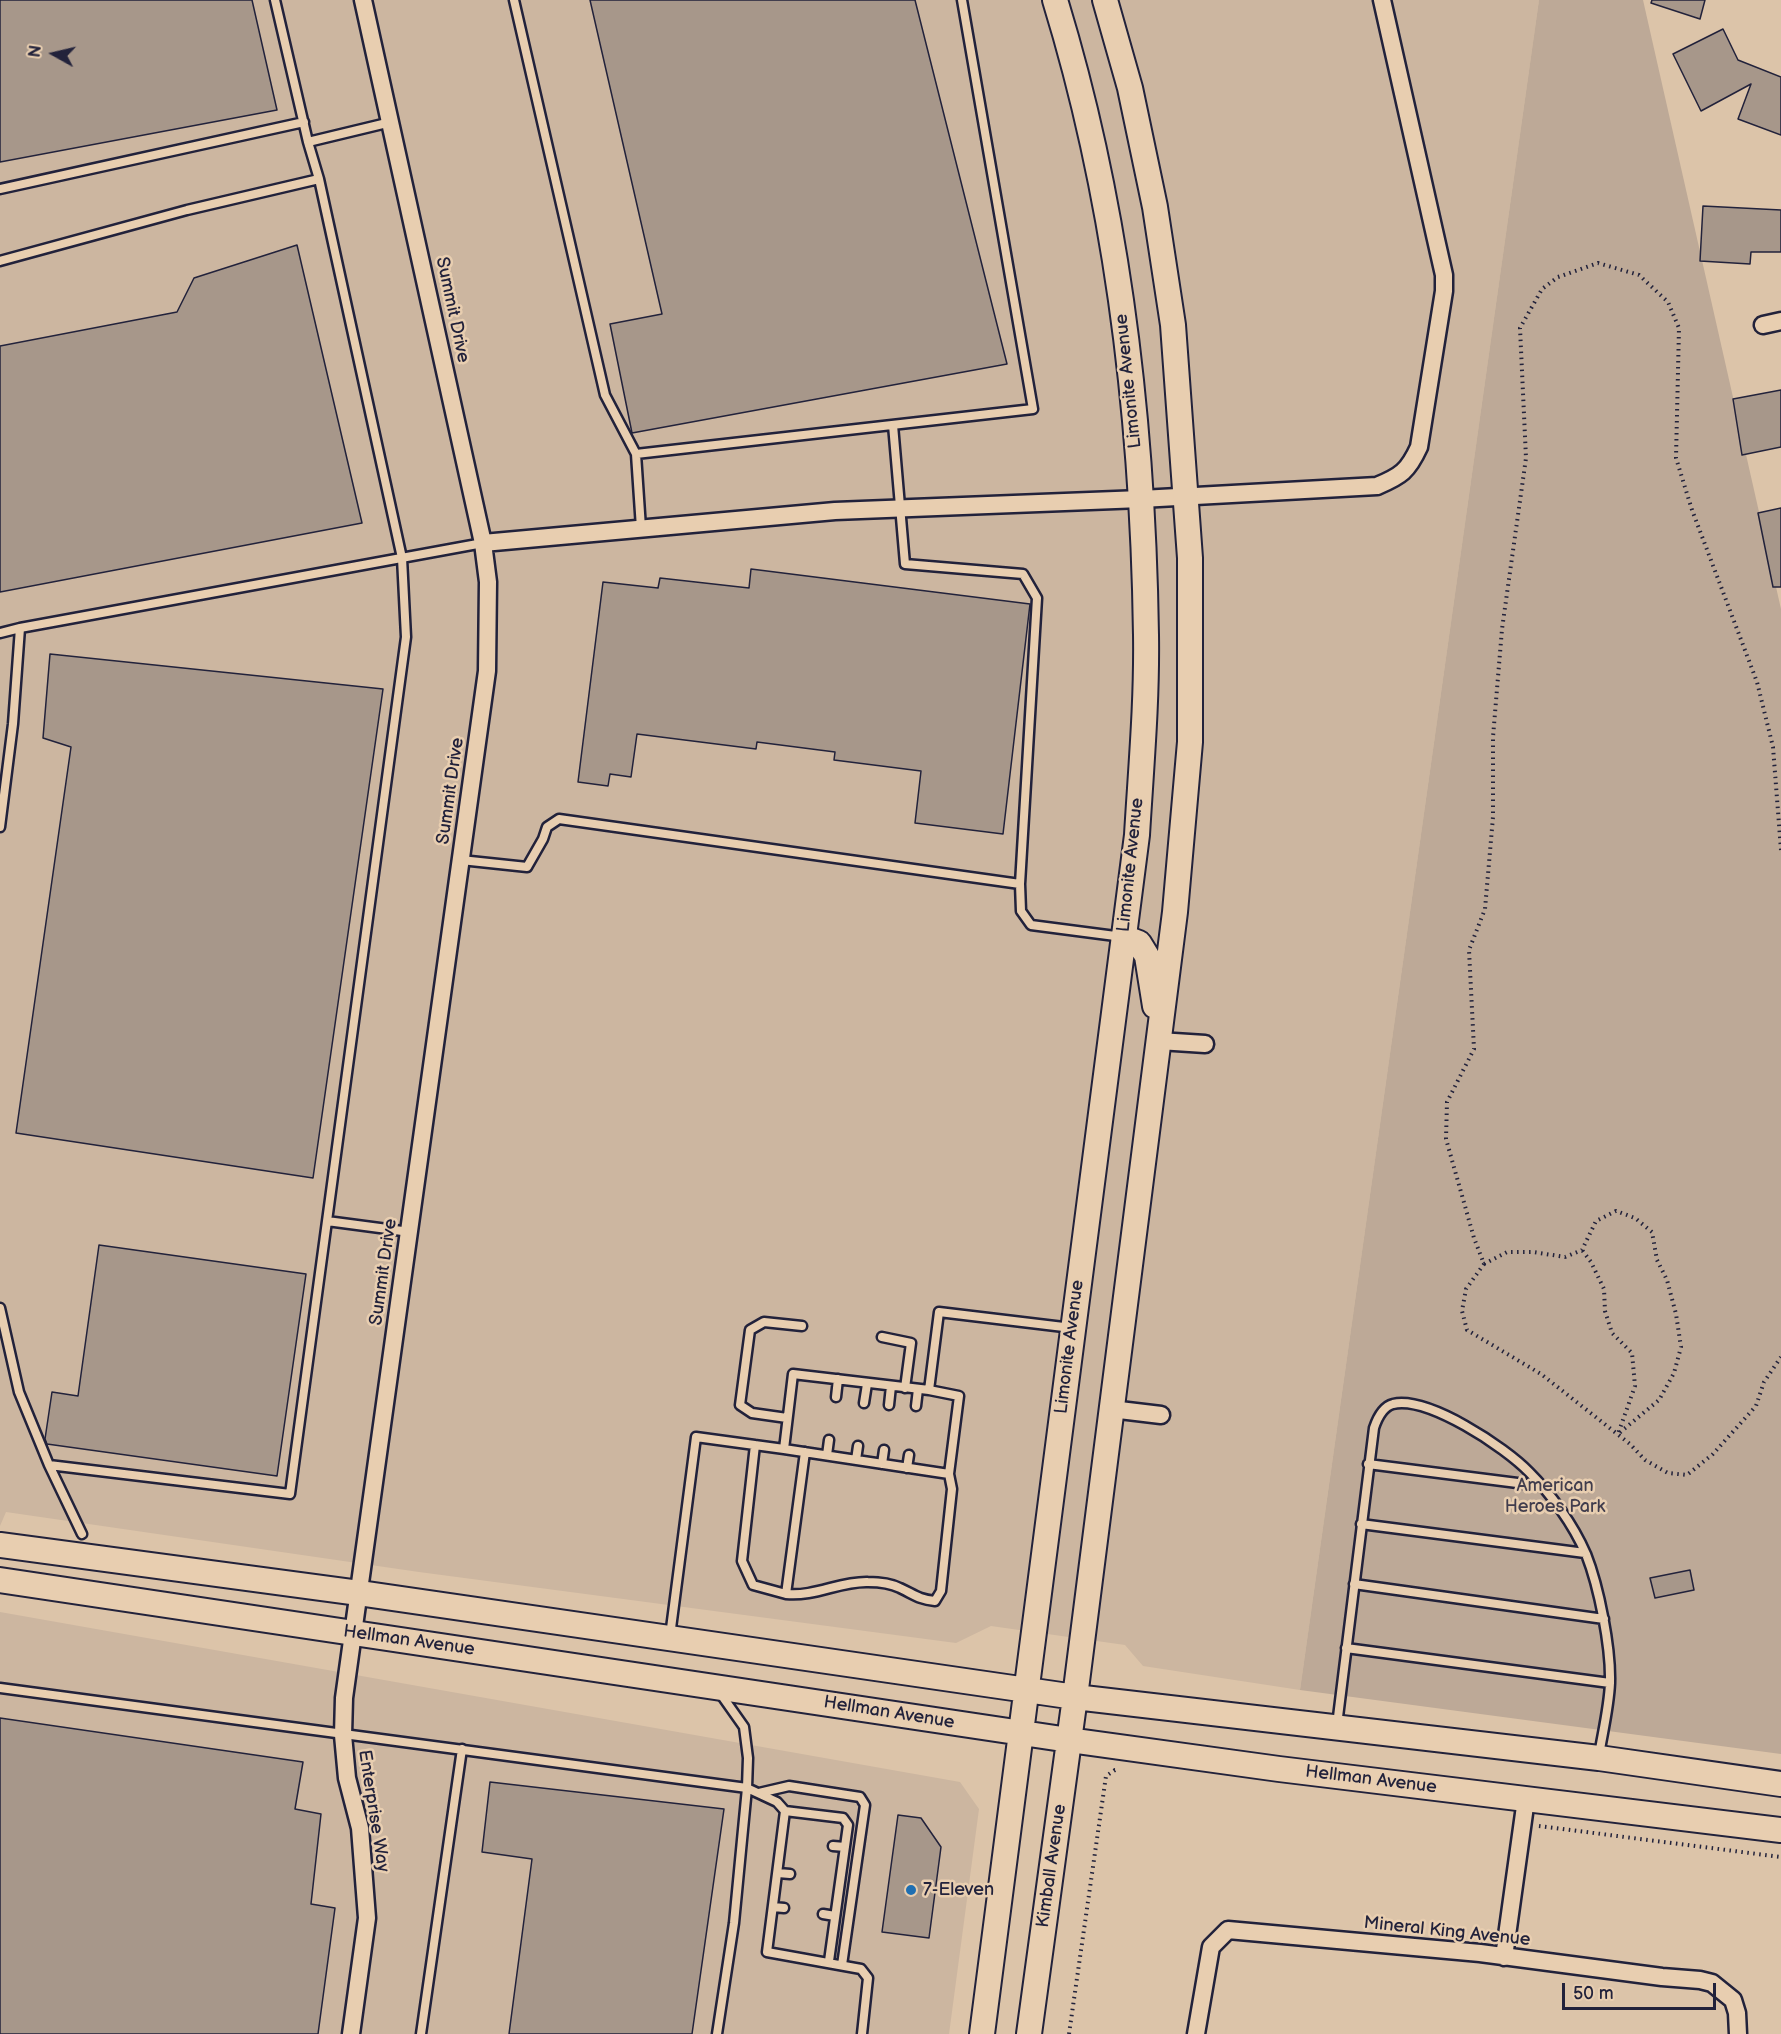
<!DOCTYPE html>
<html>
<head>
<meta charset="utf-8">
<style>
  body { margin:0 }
  #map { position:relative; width:1781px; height:2034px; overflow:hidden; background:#dcc4a9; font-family:"Balsamiq Sans",sans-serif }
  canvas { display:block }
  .north { position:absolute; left:24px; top:24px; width:60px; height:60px; -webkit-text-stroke:4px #e8ceb0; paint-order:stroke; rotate:278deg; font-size:16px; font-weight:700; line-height:24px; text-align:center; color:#22223b }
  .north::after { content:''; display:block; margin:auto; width:21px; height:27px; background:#22223b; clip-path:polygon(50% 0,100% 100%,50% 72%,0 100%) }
  .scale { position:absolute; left:1562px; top:1983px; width:154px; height:27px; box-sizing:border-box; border:3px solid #22223b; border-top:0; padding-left:8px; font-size:18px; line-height:21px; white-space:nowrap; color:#22223b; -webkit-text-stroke:4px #e8ceb0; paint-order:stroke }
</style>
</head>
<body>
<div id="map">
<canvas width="1781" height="2034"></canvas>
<div class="north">N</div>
<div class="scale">50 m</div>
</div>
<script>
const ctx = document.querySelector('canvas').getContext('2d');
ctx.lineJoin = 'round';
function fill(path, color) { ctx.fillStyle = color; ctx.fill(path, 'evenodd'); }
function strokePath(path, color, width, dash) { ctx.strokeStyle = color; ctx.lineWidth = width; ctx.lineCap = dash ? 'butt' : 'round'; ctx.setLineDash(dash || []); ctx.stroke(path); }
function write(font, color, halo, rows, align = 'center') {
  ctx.font = font + ' "Balsamiq Sans",sans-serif'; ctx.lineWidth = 5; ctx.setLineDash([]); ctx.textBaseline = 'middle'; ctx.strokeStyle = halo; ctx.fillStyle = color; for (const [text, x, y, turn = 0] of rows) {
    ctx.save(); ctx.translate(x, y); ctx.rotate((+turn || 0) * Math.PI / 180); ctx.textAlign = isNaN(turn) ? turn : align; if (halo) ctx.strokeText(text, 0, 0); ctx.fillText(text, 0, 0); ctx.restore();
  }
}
const built = new Path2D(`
  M0 0H1539L1300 1690 1143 1666 1125 1645 991 1626 956 1643 419 1572 6 1512 0 1526Z
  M0 1612 960 1782 979 1809 949 2034H0Z`);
const green = new Path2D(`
  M1539 0H1643L1781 609V1754L1300 1690Z`);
const building = new Path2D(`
  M0 0H252L277 110 0 162Z
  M590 0H915L1007 364 632 433 610 324 662 314Z
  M1652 0H1705L1700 19 1651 3Z
  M1723 29 1738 60 1781 77V135L1738 119 1751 84 1701 111 1673 54Z
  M1703 206 1781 210V252H1751L1750 264 1700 261Z
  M297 245 362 523 0 592V346L177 312 194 278Z
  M1781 390V447L1742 455 1733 399Z
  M1781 508V587H1773L1758 513Z
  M751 569 1030 604 1003 834 915 823 921 771 834 760 835 752 757 742 756 749 637 734 631 777 610 774 608 786 578 782 603 582 658 588 660 578 749 588Z
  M50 654 383 689 313 1178 16 1133 71 747 43 738Z
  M99 1245 306 1274 277 1476 47 1444 45 1439 52 1392 78 1396Z
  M1690 1570 1694 1590 1655 1598 1650 1578Z
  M0 1718 303 1762 295 1809 321 1814 311 1904 335 1908 318 2034H0Z
  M490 1782 724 1809 692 2034H509L532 1859 482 1852Z
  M898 1815 921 1818 941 1847 929 1938 882 1932Z`);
const path = new Path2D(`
  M1781 850 1773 747 1757 682 1692 510 1676 458 1679 328 1668 302 1639 275 1598 263 1558 277 1542 289 1520 328 1526 458 1502 629 1493 737V817L1485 909 1469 950 1474 1049 1447 1102 1446 1139 1474 1238 1484 1264 1466 1289 1462 1311 1467 1330 1541 1374 1630 1444 1645 1460 1668 1473 1687 1475 1713 1454 1756 1406 1764 1382 1781 1357
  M1484 1264 1507 1252H1533L1565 1257 1582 1250 1596 1221 1616 1211 1635 1218 1652 1232 1657 1260 1667 1280 1676 1314 1681 1347 1674 1373 1659 1400 1618 1434 1635 1386 1632 1353 1612 1333 1605 1311 1604 1289 1591 1262 1582 1250
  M1539 1826 1781 1857
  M1069 2034 1106 1776 1115 1770H1118`);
const lane = new Path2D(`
  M275 0 308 142
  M514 0 605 395 636 454 641 528
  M0 189 304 122
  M0 261 187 210 319 179
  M636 454 1033 409 962 0
  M20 628 483 543
  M0 633 20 628 13 724 0 827
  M461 860 527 867 543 839 547 827 559 819 1020 884 1037 598 1023 574 905 564 893 425
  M1020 884 1021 911 1031 925 1123 937
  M327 1221 406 637 402 558 319 179 308 142 391 122
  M0 1308 19 1392 49 1465
  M882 1337 911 1343 905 1388
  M836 1397 838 1379
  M864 1403 867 1384
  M889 1405 891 1386
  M916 1406 918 1389
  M787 1418 752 1413 740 1405 750 1330 764 1322 802 1326
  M755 1445 742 1561 753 1585 786 1594 805 1452
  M784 1449 949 1474 959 1396 929 1390
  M827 1455 829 1440
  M856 1460 858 1446
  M882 1464 884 1450
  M1368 1464 1541 1486
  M907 1468 909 1455
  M1361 1524 1585 1553
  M82 1534 49 1465 290 1494 327 1221 410 1232
  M1354 1584 1604 1619
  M786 1594C815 1597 840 1581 868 1582 878 1582 892 1584 900 1588 915 1595 918 1599 935 1601L941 1591 952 1489 949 1474
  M670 1636 696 1437 784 1449 793 1374 929 1390 939 1312 1072 1328
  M1346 1648 1610 1683
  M0 1688C249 1722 498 1754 747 1788L734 1923 717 2034
  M720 1693 744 1727 748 1758 747 1788 777 1802 785 1811 843 1818 848 1825 829 1961
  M1337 1725 1374 1428C1377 1419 1382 1407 1393 1404 1428 1396 1505 1447 1529 1472 1551 1494 1573 1524 1586 1554 1599 1587 1611 1647 1610 1683 1609 1707 1603 1731 1599 1755
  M759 1793 789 1786 860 1797 865 1805 842 1965
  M785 1811 767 1952 861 1969 868 1978 862 2034
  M833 1846 845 1847
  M778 1873 790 1874
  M773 1907 784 1908
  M823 1914 835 1916
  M421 2034 462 1749`);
const street = new Path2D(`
  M1763 325 1781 321
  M483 543 835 511 1141 499 1377 486C1401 476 1408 471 1419 447L1444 291V275L1382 0
  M1159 1041 1205 1044
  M1111 1409 1161 1415
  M1504 1957 1526 1799
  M351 2034 367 1918 360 1828 347 1778 343 1735 344 1698 487 671 488 582 483 543 363 0
  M1196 2034 1211 1947 1228 1930 1480 1953 1662 1977 1700 1980 1712 1983 1733 2000 1737 2013 1738 2034`);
const secondary = new Path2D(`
  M1123 937 1139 943 1147 956 1155 1006
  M0 1545 359 1593 1075 1697 1599 1758 1781 1784
  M0 1580 1069 1740 1279 1769 1781 1830
  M982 2034 1137 835C1141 768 1147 702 1146 635 1143 421 1118 205 1055 0
  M1029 2034 1075 1697 1175 912 1190 742V558L1173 325 1155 207 1130 88 1105 0`);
const markers = [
  [911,1890,6,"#1f6fb2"]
];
const streetNames = [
  ["Summit Drive",452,310,78],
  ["Limonite Avenue",1129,381,-96],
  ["Summit Drive",451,791,-82],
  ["Limonite Avenue",1131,865,-84],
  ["Summit Drive",384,1272,-82],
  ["Limonite Avenue",1070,1347,-83],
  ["Hellman Avenue",409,1641,8],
  ["Hellman Avenue",889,1713,9],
  ["Hellman Avenue",1371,1780,7],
  ["Enterprise Way",373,1811,81],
  ["Kimball Avenue",1052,1866,-82],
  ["Mineral King Avenue",1447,1932,6]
];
const parkNames = [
  ["American",1555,1486],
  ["Heroes Park",1555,1507]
];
const poiNames = [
  ["7-Eleven",923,1890]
];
fill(built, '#ccb6a0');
fill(green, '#bda997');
fill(building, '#a7978a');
strokePath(building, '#22223b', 1.5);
strokePath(lane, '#22223b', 13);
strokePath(street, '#22223b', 21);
strokePath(secondary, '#22223b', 28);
strokePath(path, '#22223b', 4, [1.5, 4.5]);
strokePath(lane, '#e8ceb0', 8);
strokePath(street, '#e8ceb0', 16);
strokePath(secondary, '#e8ceb0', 24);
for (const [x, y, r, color] of markers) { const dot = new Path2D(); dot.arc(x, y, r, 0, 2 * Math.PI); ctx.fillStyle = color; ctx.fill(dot); strokePath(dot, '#e8ceb0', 2); }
write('18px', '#22223b', '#e8ceb0', streetNames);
write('18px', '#413d4d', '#e8ceb0', parkNames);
write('18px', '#22223b', '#e8ceb0', poiNames, 'left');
</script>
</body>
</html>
